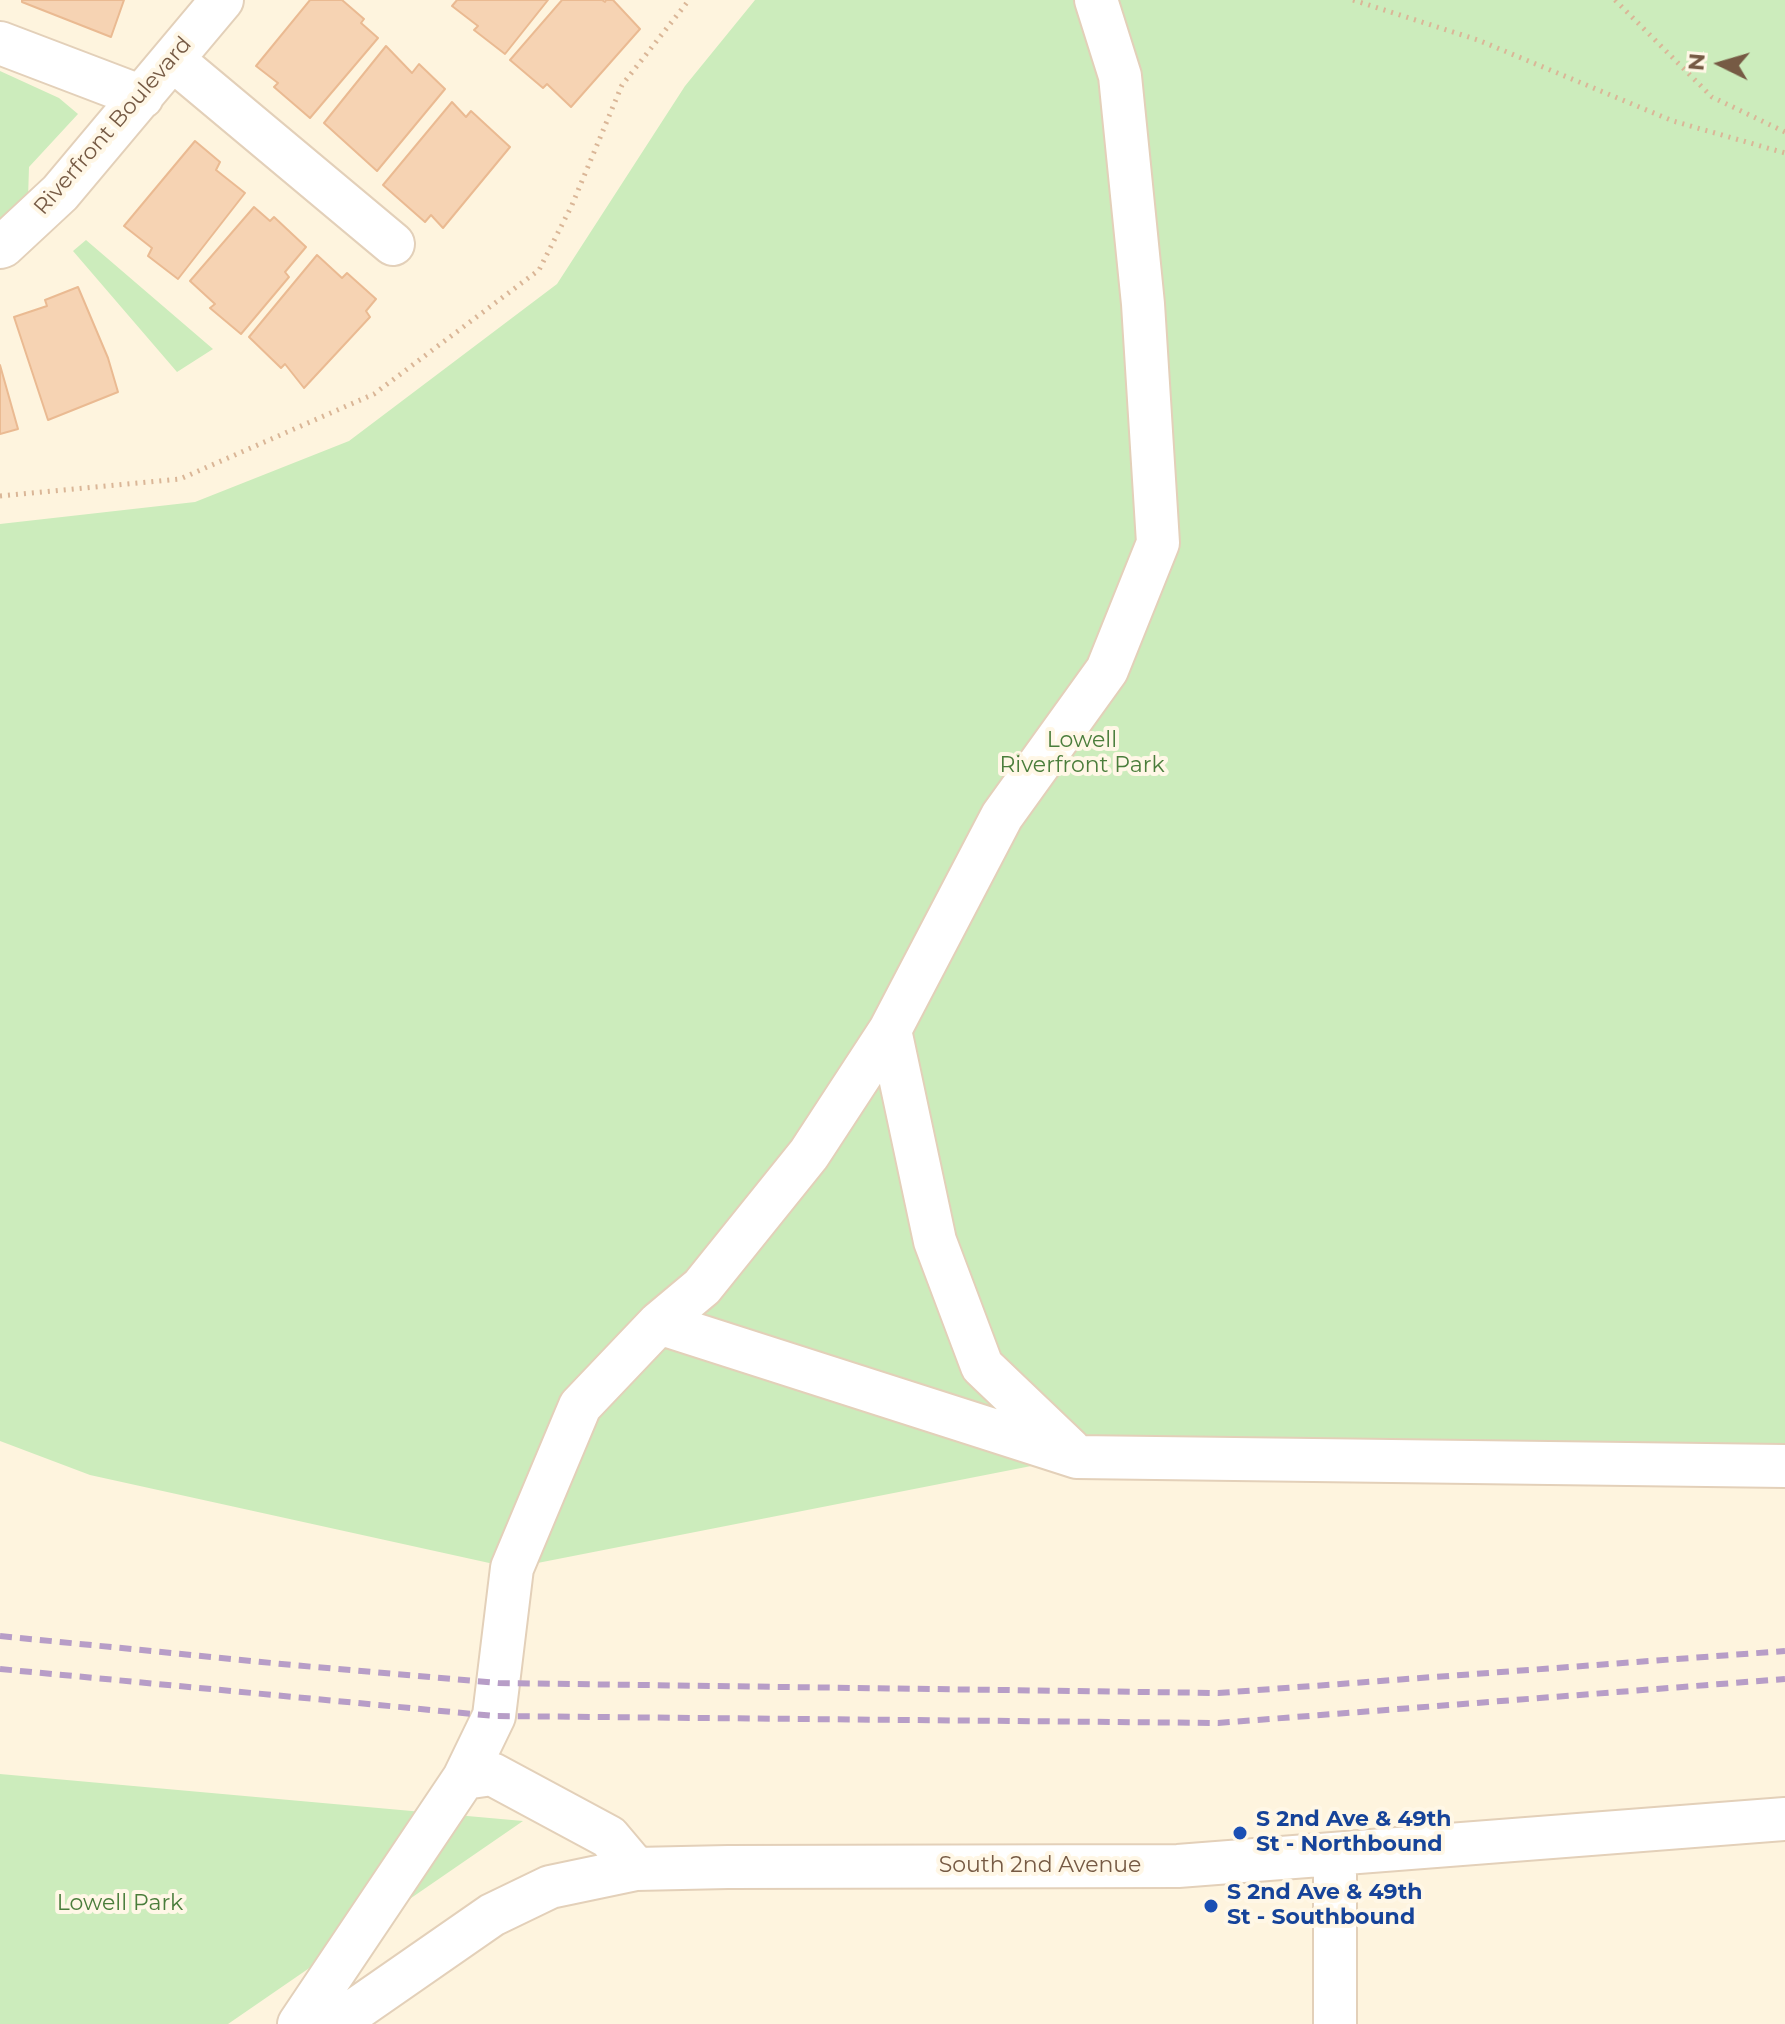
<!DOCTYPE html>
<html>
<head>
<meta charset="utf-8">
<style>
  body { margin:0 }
  #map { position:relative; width:1785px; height:2024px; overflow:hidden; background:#fef4de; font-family:Montserrat,sans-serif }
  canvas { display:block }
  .north { position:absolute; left:1681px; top:24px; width:80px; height:80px; -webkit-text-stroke:6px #fff7e6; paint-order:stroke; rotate:275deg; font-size:22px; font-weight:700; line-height:32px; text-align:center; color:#765a44 }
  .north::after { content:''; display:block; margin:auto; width:28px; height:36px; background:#765a44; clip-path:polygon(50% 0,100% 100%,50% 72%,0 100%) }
</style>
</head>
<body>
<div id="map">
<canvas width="1785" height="2024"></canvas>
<div class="north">N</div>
</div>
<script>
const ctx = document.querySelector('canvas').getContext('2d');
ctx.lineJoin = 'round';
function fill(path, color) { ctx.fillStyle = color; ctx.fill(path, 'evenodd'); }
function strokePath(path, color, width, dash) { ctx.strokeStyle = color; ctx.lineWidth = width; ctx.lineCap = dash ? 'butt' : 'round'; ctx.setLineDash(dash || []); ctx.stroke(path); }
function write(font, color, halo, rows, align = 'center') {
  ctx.font = font + ' Montserrat,sans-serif'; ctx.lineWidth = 8; ctx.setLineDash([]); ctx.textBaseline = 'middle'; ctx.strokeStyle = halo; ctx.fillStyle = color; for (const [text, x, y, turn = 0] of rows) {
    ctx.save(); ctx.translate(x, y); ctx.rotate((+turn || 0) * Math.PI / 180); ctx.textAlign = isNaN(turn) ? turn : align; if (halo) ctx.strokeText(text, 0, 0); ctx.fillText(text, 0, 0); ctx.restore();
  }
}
const green = new Path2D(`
  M755 0H1785V1466L1077 1457 512 1568 90 1475 0 1441V524L195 502 349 441 557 284 685 86Z
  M0 71 59 98 78 114 29 167 28 199 0 225Z
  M86 240 213 349 177 372 73 251Z
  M0 1774 523 1821 228 2024H0Z`);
const building = new Path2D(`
  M22 0H124L111 37 22 2Z
  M310 0H342L364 19 361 23 378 38 310 118 274 87 278 83 256 66Z
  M457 0H548L505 54 474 30 478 26 452 6Z
  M562 0H602L605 2 606 0H613L640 29 571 107 547 84 543 88 510 60Z
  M386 46 412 73 419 64 445 89 377 171 324 123Z
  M452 102 466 117 471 111 510 147 443 228 431 215 425 222 383 185Z
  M195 141 220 162 216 170 245 193 178 279 148 256 152 248 124 226Z
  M254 207 270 221 274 217 306 247 285 272 289 277 241 334 210 308 215 304 190 281Z
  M317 255 342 278 347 273 376 299 366 311 370 317 304 388 285 364 281 368 249 337Z
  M78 287 108 358 118 392 48 420 14 317 47 306 45 300Z
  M0 365 18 429 0 434Z`);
const path = new Path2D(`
  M1353 0 1478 40 1673 121 1785 153
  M1615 0 1712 97 1785 132
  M0 496 180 479 374 394 539 270 572 205 622 85 689 0`);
const minor = new Path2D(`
  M0 43 142 97
  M173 60 393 244
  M0 247 3 246 60 193 222 0
  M890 1030 935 1241 982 1366 1070 1450
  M659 1323 702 1287 809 1154 890 1030 1002 816 1107 670 1158 543 1143 304 1120 76 1096 0
  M464 1778 494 1716 512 1568 580 1406 659 1323 1077 1457 1785 1466
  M1335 1854V2024
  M299 2024 464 1778 492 1774 609 1837 636 1869
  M335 2024 492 1915 550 1887 636 1869 728 1867 1178 1866 1785 1819`);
const rail = new Path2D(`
  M0 1636 292 1665 498 1683 1218 1693 1785 1651
  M0 1669 494 1716 1218 1723 1785 1679`);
const markers = [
  [1240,1833,8,"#1a4fb4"],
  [1211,1906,8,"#1a4fb4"]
];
const streetNames = [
  ["Riverfront Boulevard",113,126,-49],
  ["South 2nd Avenue",1040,1866]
];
const parkNames = [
  ["Lowell",1082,741],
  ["Riverfront Park",1082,766],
  ["Lowell Park",120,1904]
];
const transitNames = [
  ["S 2nd Ave & 49th",1256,1820],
  ["St - Northbound",1256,1845],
  ["S 2nd Ave & 49th",1227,1893],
  ["St - Southbound",1227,1918]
];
fill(green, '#ccecbc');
fill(building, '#f6d3b3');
strokePath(building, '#eaba92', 2);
strokePath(minor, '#e3d0b9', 46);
strokePath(path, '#dab697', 5, [2, 6]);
strokePath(minor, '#fff', 42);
strokePath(rail, '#b79dc7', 6, [12, 8]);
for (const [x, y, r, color] of markers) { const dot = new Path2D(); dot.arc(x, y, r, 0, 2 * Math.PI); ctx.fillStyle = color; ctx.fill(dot); strokePath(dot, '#fff7e6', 3); }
write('22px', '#765a44', '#fff7e6', streetNames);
write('22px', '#4a7d3b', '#fff7e6', parkNames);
write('bold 22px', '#164399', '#fff7e6', transitNames, 'left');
</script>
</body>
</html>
